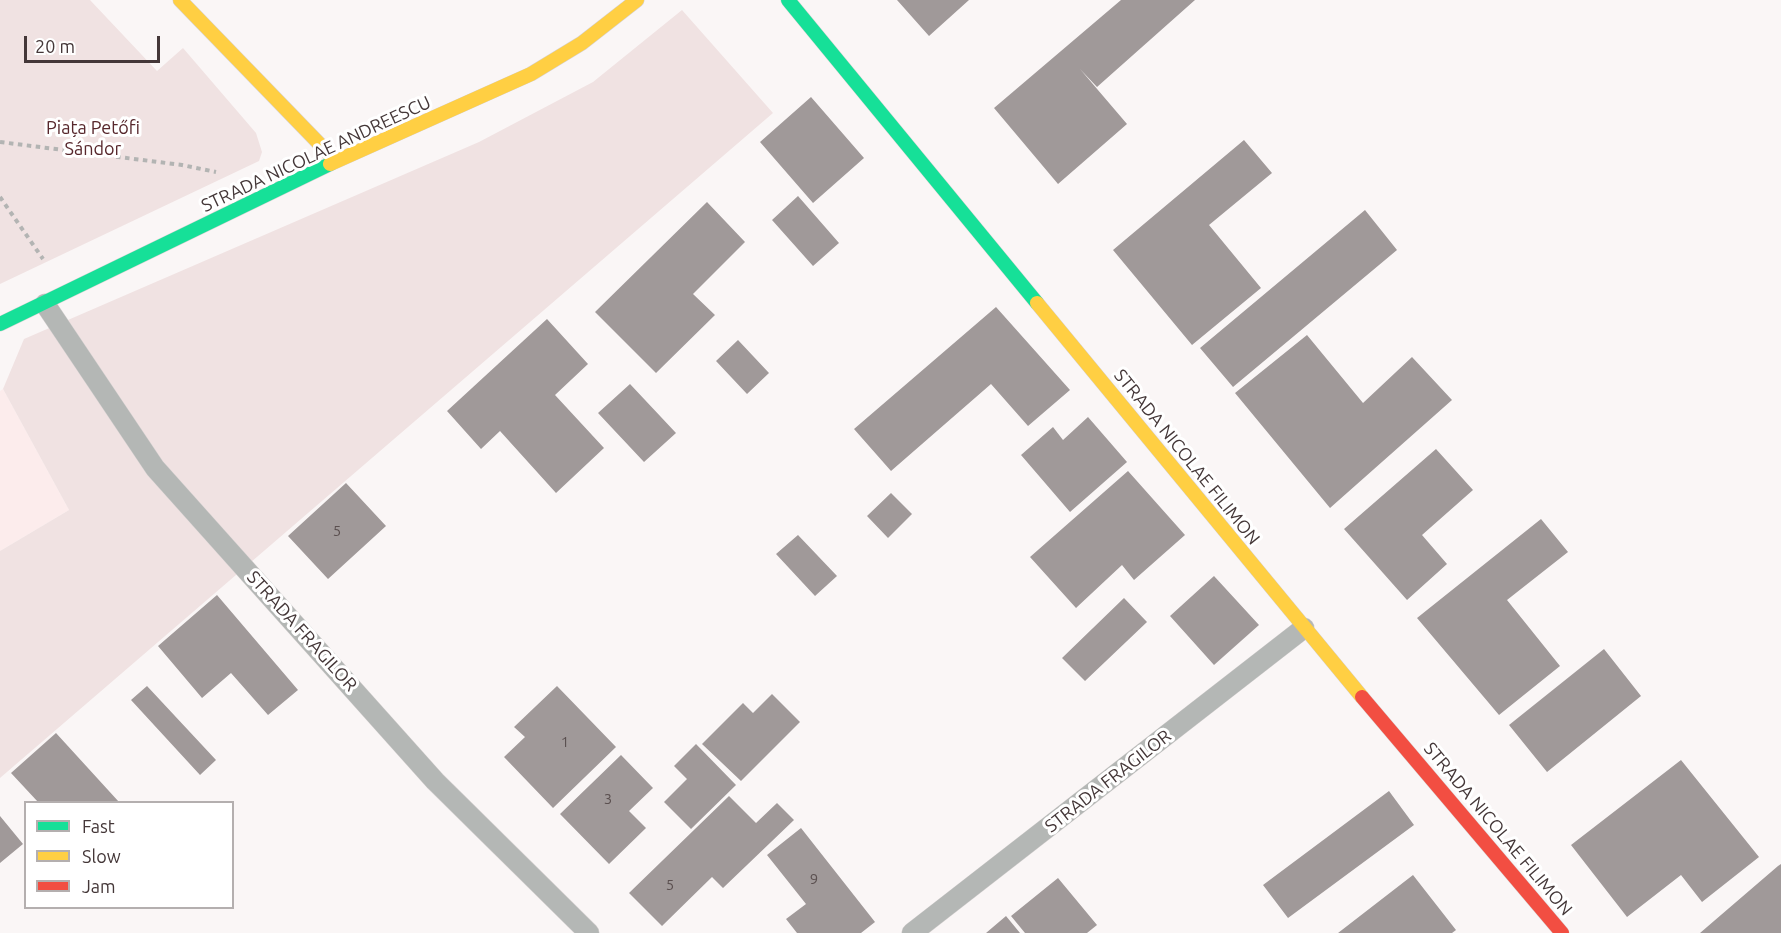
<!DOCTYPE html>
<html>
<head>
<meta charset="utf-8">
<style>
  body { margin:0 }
  #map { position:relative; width:1781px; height:933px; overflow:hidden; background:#faf6f6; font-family:Ubuntu,sans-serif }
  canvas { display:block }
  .legend { position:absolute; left:24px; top:801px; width:210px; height:108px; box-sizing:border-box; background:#fff; border:2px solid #b4afaf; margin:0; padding:8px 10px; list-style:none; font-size:18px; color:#443738 }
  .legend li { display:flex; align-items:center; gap:12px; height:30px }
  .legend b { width:30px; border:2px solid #b4afaf }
  .scale { position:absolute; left:24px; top:36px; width:136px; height:27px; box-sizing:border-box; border:3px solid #443738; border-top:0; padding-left:8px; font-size:18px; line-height:21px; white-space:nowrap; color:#443738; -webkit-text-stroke:4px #fff; paint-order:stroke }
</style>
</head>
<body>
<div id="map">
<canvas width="1781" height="933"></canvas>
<ul class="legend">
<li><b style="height:8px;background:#16e098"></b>Fast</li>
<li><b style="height:8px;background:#ffcf43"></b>Slow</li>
<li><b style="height:8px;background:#f24e42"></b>Jam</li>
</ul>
<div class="scale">20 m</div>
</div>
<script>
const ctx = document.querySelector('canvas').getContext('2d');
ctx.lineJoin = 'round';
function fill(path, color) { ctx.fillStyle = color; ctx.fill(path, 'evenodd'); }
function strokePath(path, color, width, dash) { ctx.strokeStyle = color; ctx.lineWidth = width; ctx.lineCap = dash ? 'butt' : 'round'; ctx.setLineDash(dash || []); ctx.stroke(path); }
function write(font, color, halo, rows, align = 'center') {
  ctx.font = font + ' Ubuntu,sans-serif'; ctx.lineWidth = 6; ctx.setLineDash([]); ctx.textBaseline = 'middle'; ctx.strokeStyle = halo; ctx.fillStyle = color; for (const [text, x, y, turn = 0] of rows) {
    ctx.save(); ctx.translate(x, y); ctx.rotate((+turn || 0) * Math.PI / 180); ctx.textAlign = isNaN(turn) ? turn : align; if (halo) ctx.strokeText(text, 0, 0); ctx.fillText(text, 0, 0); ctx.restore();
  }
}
const built = new Path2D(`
  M3 389 69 510 0 551V391Z`);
const green = new Path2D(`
  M0 0H90L157 71 183 48 256 133 262 152 259 161 0 284Z
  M682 10 773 113 0 778V551L69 510 3 389 24 339 479 142 593 82Z`);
const building = new Path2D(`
  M897 0H969L929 36Z
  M1121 0H1195L1097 87 1080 69 1127 124 1058 184 994 108Z
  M811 97 864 158 813 203 760 142Z
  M1244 140 1272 173 1209 225 1261 288 1192 345 1113 250Z
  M798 196 839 243 813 266 772 220Z
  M707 202 745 242 693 294 715 315 656 373 595 312Z
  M1365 210 1397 250 1233 387 1200 348Z
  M996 307 1070 390 1028 426 991 384 891 471 854 429Z
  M547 319 588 364 555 395 604 448 556 493 500 431 481 449 447 411Z
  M1307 335 1363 403 1412 357 1452 400 1330 508 1235 393Z
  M738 340 769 373 747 394 716 361Z
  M630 384 676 433 644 462 598 413Z
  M1088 417 1127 462 1070 512 1021 455 1053 427 1063 440Z
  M1436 449 1473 490 1422 535 1447 564 1407 600 1344 529Z
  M1128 471 1185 535 1134 580 1122 565 1076 608 1030 557Z
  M346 483 386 526 328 579 288 536Z
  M891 493 912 514 888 538 867 516Z
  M1541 519 1568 552 1507 600 1560 666 1499 715 1417 618Z
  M798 535 837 576 815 596 776 554Z
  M1214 576 1259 625 1214 665 1170 616Z
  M217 595 298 690 268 715 231 673 202 698 158 646Z
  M1124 598 1147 622 1085 681 1062 658Z
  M1604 649 1641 696 1547 772 1509 725Z
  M147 686 216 760 200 775 131 700Z
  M557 686 616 747 553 808 504 757 525 737 514 727Z
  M772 694 800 722 741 781 702 744 743 703 753 713Z
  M56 733 119 802H38L11 773Z
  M696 744 736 785 691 829 664 802 687 779 674 766Z
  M621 755 653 788 629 811 646 828 609 864 560 814Z
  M1681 760 1759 857 1702 902 1681 875 1627 917 1571 845Z
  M1389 791 1414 825 1288 918 1263 885Z
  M729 796 756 823 777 803 794 820 723 888 712 877 662 926 629 893Z
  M0 816 23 844 0 863Z
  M801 828 875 922 861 933H797L786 919 806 904 767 855Z
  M1781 864V933H1700L1778 866Z
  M1413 875 1456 930 1452 933H1338Z
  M1058 878 1097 925 1087 933H1025L1011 916Z
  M1006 916 1020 933H986Z`);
const path = new Path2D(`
  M0 142 182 165 216 172
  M0 197 43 259`);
const lane = new Path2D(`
  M45 304 155 468 435 781 589 933
  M912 933 1304 628`);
const fast = new Path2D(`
  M788 0 1037 303
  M0 324 330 164`);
const slow = new Path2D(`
  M180 0 336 161
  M330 164 531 74 582 43 637 0
  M1037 303 1362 697`);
const jam = new Path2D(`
  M1362 697 1562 933`);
const numberNames = [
  ["5",337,531],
  ["1",565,742],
  ["3",608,799],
  ["9",814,879],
  ["5",670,885]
];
const parkNames = [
  ["Piața Petőfi",93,128],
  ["Sándor",93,149]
];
const streetNames = [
  ["STRADA NICOLAE ANDREESCU",316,154,-25],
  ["STRADA NICOLAE FILIMON",1187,457,51],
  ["STRADA FRAGILOR",302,631,48],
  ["STRADA FRAGILOR",1108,781,-38],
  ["STRADA NICOLAE FILIMON",1498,829,50]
];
fill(built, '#fcecec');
fill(green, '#f0e2e2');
fill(building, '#a09999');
strokePath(lane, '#d5d1d1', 21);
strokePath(fast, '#d5d1d1', 15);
strokePath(slow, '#d5d1d1', 15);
strokePath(jam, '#d5d1d1', 15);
strokePath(path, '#b3b4b3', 4, [4.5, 4.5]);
strokePath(lane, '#b4b7b5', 20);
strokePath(fast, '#16e098', 14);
strokePath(slow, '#ffcf43', 14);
strokePath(jam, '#f24e42', 14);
write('15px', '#5b5050', null, numberNames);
write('18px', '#57272c', '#fff', parkNames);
write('18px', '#443738', '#fff', streetNames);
</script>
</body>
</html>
